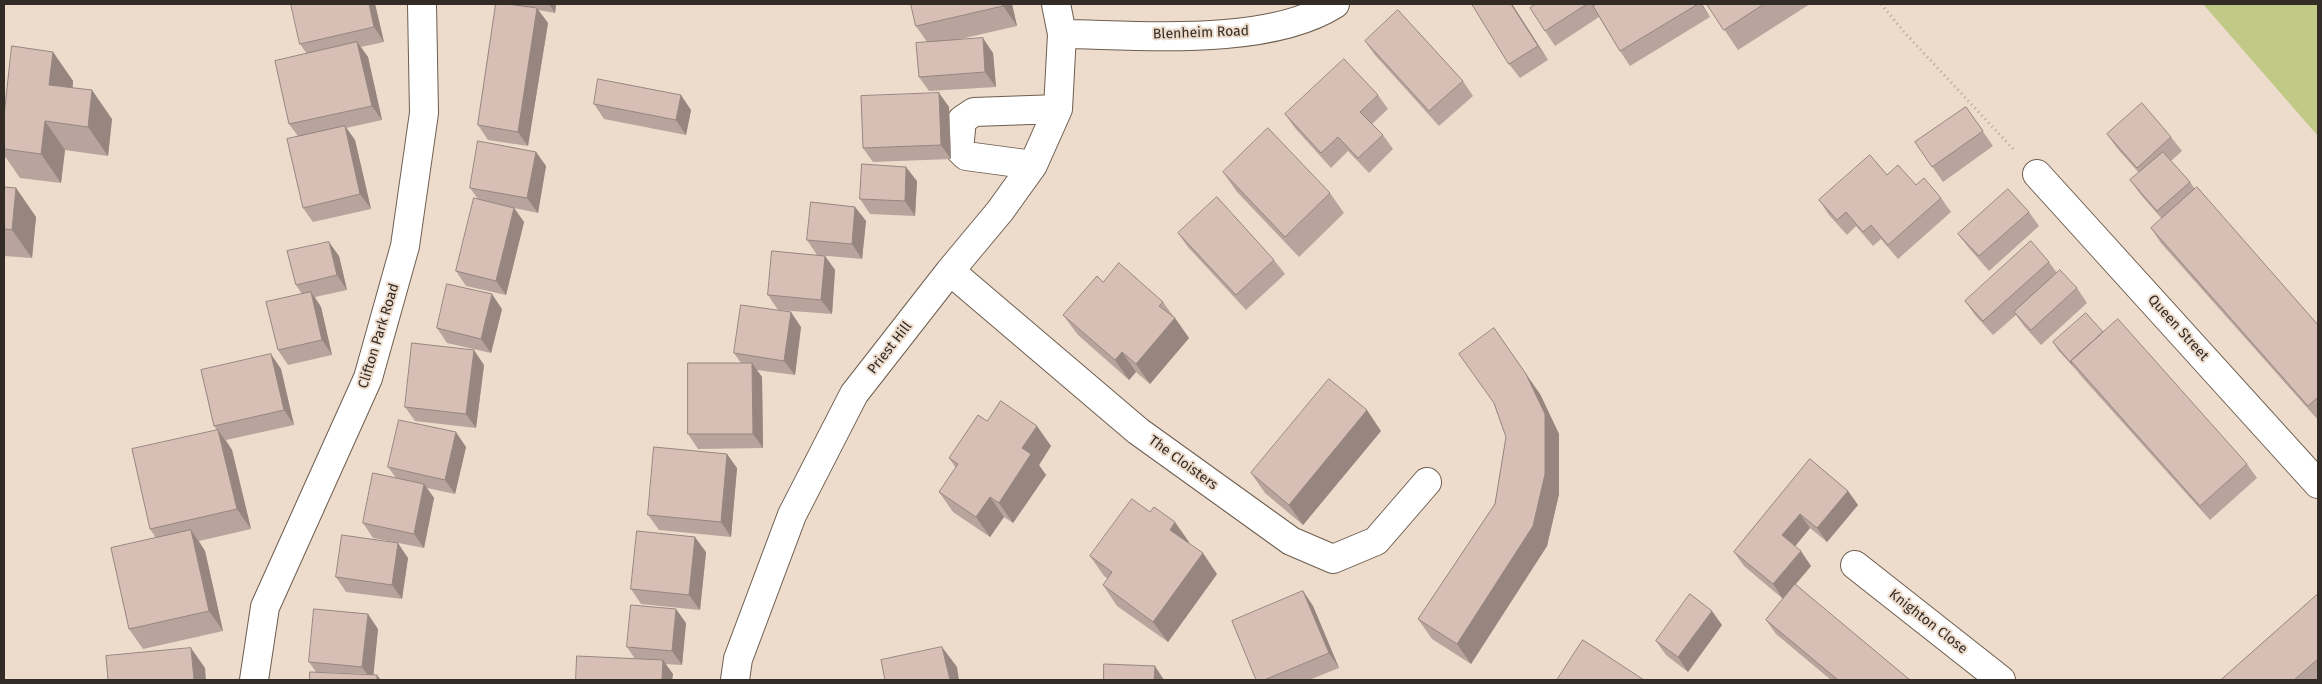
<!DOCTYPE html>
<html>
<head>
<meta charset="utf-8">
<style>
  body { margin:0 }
  #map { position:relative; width:2322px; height:684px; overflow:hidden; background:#eddbcb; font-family:"Fira Sans",sans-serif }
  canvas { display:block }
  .frame { position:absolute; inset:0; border:5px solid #332c26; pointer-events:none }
</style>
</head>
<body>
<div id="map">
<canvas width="2322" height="684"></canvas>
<div class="frame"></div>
</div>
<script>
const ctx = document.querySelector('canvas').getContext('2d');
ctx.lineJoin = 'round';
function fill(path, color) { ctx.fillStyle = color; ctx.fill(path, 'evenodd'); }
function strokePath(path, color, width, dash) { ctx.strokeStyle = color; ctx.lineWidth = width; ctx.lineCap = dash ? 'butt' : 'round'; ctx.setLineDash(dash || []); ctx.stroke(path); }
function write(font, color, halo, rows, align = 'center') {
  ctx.font = font + ' "Fira Sans",sans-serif'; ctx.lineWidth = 4; ctx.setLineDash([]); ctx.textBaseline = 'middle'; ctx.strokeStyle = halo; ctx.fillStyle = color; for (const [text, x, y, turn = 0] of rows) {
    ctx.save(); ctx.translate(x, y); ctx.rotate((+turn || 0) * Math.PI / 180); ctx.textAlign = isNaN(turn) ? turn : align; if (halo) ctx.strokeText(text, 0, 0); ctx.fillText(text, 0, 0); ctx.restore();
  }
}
const green = new Path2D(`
  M2203 4H2318V136Z`);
const path = new Path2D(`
  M1881 4 1905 33 2015 151`);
const minor = new Path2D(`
  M1062 34C1141 35 1267 47 1335 4
  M1033 165 966 156 959 149 962 120 974 112 1058 109
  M2037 174 2318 484
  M950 271 1138 431 1291 541 1333 559 1376 541 1427 482
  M1855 565 2001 680
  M254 680 265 607 368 378 405 246 424 113 422 4
  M735 680 738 659 792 515 854 394 950 271 1000 211 1033 165 1058 109 1062 34 1056 4`);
const wall = new Path2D(`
  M375 4 384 42 361 47 368 57 382 120 346 128 355 140 371 209 313 222 303 208 298 136 289 124 307 54 300 44Z
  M496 4H556L555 13 538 10 548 23 528 146 488 140 478 125Z
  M911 4H1012L1017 26 956 40 993 53 996 87 929 91 919 77 927 42 916 26Z
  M1472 4H1512L1548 60 1520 78 1509 64Z
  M1536 4H1702L1710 17 1630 66 1620 51 1599 17 1555 46 1545 31Z
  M1707 4H1810L1738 50Z
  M1365 41 1463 81 1473 96 1439 126 1375 55Z
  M53 52 73 81V88L112 119 108 156 65 150 61 183 20 178 4 155V116Z
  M939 93 949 107 951 159 873 162 863 148Z
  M1378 95 1388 109 1372 124 1383 135 1393 149 1369 173 1348 151 1331 168 1295 128 1285 114Z
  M594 104 691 110 686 135 604 119Z
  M1966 107 1993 146 1943 182 1915 142Z
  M2107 134 2171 137 2182 151 2171 161 2190 182 2195 189 2318 325V420L2161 243 2151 228 2162 219 2141 195 2130 180 2139 173 2117 148Z
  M536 152 546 166 538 213 514 208 524 222 506 295 466 286 456 271 478 199 470 188Z
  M1223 172 1330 193 1344 213 1299 257 1237 192Z
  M1887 175 1916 185 1941 198 1951 212 1898 259 1881 239 1873 246 1856 226 1847 235 1829 215 1819 200Z
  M917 181 915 216 870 214 860 199Z
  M4 187 16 188 36 217 32 258 4 256Z
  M855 207 866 221 862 259 817 255 807 240Z
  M2029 212 2039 226 1989 271 1969 248 1958 234Z
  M1178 233 1274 260 1285 274 1246 310 1188 247Z
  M339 256 347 290 315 297 321 307 332 355 288 365 278 350 302 294 296 285Z
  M825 256 835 270 832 314 778 310 768 295Z
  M2049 262 2057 273 2077 288 2087 303 2041 345 2024 326 2016 315 1993 335 1975 315 1965 301Z
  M1103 282 1163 302 1189 338 1150 384 1136 372 1129 380 1078 335 1063 315Z
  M502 309 491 353 447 343 437 328Z
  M801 327 795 375 757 370 762 377 763 448 698 449 688 434 741 363 734 353Z
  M2103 332 2247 464 2257 478 2210 520 2081 376 2077 371 2058 350 2053 342Z
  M484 365 476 428 415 421 405 407Z
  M281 369 294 425 226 440 232 450 251 529 199 541 205 551 223 631 143 649 129 629 156 538 150 529 217 430 214 426Z
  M1540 394 1559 434V494L1547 546 1471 664 1432 639 1418 619 1495 504 1506 437 1494 404Z
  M987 421 1051 446 1039 465 1046 475 1013 523 1004 517 990 537 953 512 939 492 956 468 949 458Z
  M1381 431 1303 525 1265 493 1251 473Z
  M466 447 455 494 427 488 434 498 424 548 373 538 363 523 396 478 388 467Z
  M1810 459 1848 491 1858 505 1827 542 1810 528 1795 546 1811 566 1795 585 1910 680H1831L1776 634 1766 620 1783 599 1744 566 1734 552Z
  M737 468 731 537 659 530 648 515Z
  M1189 542 1188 543 1217 574 1168 642 1117 606 1103 585 1108 579 1104 576 1090 556Z
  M706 552 700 610 641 604 631 589Z
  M408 558 402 599 346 592 336 577Z
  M1303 591 1313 606 1339 668 1309 680H1256Z
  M2318 594V680H2221Z
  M686 623 682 665 665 664 673 674 672 680H576L635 659 627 647Z
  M1722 625 1688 672 1666 655 1656 641Z
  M378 629 373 674 316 672 309 662Z`);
const shadedWall = new Path2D(`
  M369 4H375L384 42 374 27Z
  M549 4H556L555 13Z
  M1002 4H1012L1017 26 1003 6Z
  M1511 4H1512L1548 60 1538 46Z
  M1701 4H1702L1710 17Z
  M537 8 548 23 528 146 518 132Z
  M983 38 993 53 996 87 985 72Z
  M357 42 368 57 382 120 372 106Z
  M53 52 73 81 70 114 49 85Z
  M92 90 112 119 108 156 88 127Z
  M939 93 949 107 951 159 941 145Z
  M681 95 691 110 686 135 676 120Z
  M45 121 65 150 61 183 41 154Z
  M345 126 355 140 371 209 360 194Z
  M536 152 546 166 538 213 527 198Z
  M906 167 917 181 915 216 905 201Z
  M16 188 36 217 32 258 12 230Z
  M855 207 866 221 862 259 852 244Z
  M514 208 524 222 506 295 496 281Z
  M329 242 339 256 347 290 337 275Z
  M825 256 835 270 832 314 821 300Z
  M311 292 321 307 332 355 322 340Z
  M492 294 502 309 491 353 481 339Z
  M791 312 801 327 795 375 784 361Z
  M1175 318 1189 338 1150 384 1136 364Z
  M1494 328 1540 394 1559 434V494L1547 546 1471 664 1457 644 1533 526Z
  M474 350 484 365 476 428 466 414Z
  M1122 352 1136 372 1129 380 1115 360Z
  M271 354 281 369 294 425 284 410Z
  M752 363 762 377 763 448 753 434Z
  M1367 410 1381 431 1303 525 1289 505Z
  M1037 426 1051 446 1039 465 1046 475 1013 523 999 503 1022 448Z
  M218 430 232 450 251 529 237 509Z
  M456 432 466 447 455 494 445 480Z
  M727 454 737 468 731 537 721 522Z
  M424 484 434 498 424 548 414 534Z
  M1848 491 1858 505 1827 542 1817 528Z
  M990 497 1004 517 990 537 976 517Z
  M1800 514 1810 528 1792 550 1782 535Z
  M1175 522 1189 542 1184 550 1170 530Z
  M191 530 205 551 223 631 209 611Z
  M695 537 706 552 700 610 689 595Z
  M398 543 408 558 402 599 392 585Z
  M1801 551 1811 566 1783 599 1773 584Z
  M1203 553 1217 574 1168 642 1153 622Z
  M1303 591 1313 606 1339 668 1329 653Z
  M676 609 686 623 682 665 672 651Z
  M1712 611 1722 625 1688 672 1678 657Z
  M368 614 378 629 373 680H371L362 667Z
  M942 647 957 667 959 680H950Z
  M191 648 205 668 206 680H194Z
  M663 660 673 674 672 680H662Z
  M1155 666 1164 680H1154Z
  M377 675 381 680H377Z`);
const building = new Path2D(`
  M291 4H369L374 27 300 44Z
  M496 4H507L537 8 518 132 478 125Z
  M911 4H1002L1003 6 916 26Z
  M1472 4H1511L1538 46 1509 64Z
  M1536 4H1587L1545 31 1530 8Z
  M1597 4H1698L1620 51 1593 6Z
  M1707 4H1764L1724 30Z
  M1398 10 1463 81 1429 111 1365 41Z
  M983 38 985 72 919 77 916 43Z
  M357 42 372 106 289 124 275 61Z
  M12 46 53 52 49 85 92 90 88 127 45 121 41 154 4 149V116Z
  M1344 59 1378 95 1360 112 1383 135 1358 158 1338 137 1321 153 1285 114Z
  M598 79 681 95 676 120 594 104Z
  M939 93 941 145 863 148 861 96Z
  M2142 103 2171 137 2137 168 2107 134Z
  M1966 107 1983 131 1932 167 1915 142Z
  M345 126 360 194 303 208 287 139Z
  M1268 128 1330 193 1285 237 1223 172Z
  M478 141 536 152 527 198 470 188Z
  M2163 152 2190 182 2157 211 2130 180Z
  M1870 155 1887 175 1898 165 1916 185 1924 178 1941 198 1888 245 1871 225 1863 232 1846 212 1837 220 1819 200Z
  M862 164 906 167 905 201 860 199Z
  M4 187 16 188 12 230 4 229Z
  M2197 187 2318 325V397L2308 406 2151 228Z
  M2008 189 2029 212 1979 256 1958 234Z
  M1217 197 1274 260 1236 295 1178 233Z
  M474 198 514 208 496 281 456 271Z
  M811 202 855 207 852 244 807 240Z
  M2031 241 2049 262 1983 321 1965 301Z
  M329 242 337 275 296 285 287 251Z
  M772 251 825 256 821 300 768 295Z
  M1119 263 1163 302 1159 306 1175 318 1136 364 1122 352 1115 360 1063 315 1097 276 1103 282Z
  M2060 270 2077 288 2031 330 2014 312Z
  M447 284 492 294 481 339 437 328Z
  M311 292 322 340 278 350 266 302Z
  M741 305 791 312 784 361 734 353Z
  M2086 313 2103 332 2071 361 2072 363H2071L2053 342Z
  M2118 319 2247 464 2200 506 2071 361Z
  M1494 328 1526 374 1545 414V474L1533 526 1457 644 1418 619 1495 504 1506 437 1494 403 1459 354Z
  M412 343 474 350 466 414 405 407Z
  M271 354 284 410 214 426 201 370Z
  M688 363H752L753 434H688Z
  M1329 379 1367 410 1289 505 1251 473Z
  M1001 401 1037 426 1022 448 1031 454 999 503 990 497 976 517 939 492 958 464 949 458 978 415 987 421Z
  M399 420 456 432 445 480 388 467Z
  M218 430 237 509 150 529 132 449Z
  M654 447 727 454 721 522 648 515Z
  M1810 459 1848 491 1817 528 1800 514 1782 535 1801 551 1773 584 1734 552Z
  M373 473 424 484 414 534 363 523Z
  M1132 499 1150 512 1154 507 1175 522 1170 530 1203 553 1153 622 1103 585 1112 572 1090 556Z
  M191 530 209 611 129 629 111 548Z
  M637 531 695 537 689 595 631 589Z
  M342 535 398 543 392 585 336 577Z
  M1795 584 1910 680H1838L1766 620Z
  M1303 591 1329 653 1264 680H1256L1232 621Z
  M1690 594 1712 611 1678 657 1656 641Z
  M2318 594V659L2294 680H2221Z
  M631 605 676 609 672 651 627 647Z
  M314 609 368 614 362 667 309 662Z
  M1583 640 1644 680H1557Z
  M942 647 950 680H885L881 660Z
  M191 648 194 680H108L106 656Z
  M577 656 663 660 662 680H576Z
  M1104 664 1155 666 1154 680H1104Z
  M310 672 377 675V680H310Z`);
const streetNames = [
  ["Blenheim Road",1201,33,-2],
  ["Queen Street",2178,328,48],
  ["Clifton Park Road",379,336,-73],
  ["Priest Hill",890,348,-52],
  ["The Cloisters",1183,463,36],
  ["Knighton Close",1928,622,38]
];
fill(green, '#c0c986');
strokePath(minor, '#6d5e50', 30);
strokePath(path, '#b0a295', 3, [1, 4]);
strokePath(minor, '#fff', 28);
fill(wall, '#b9a49d');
fill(shadedWall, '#96867f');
fill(building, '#d7bfb6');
strokePath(building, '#96867f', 1);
write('14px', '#332c26', '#eddbcb', streetNames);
</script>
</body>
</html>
